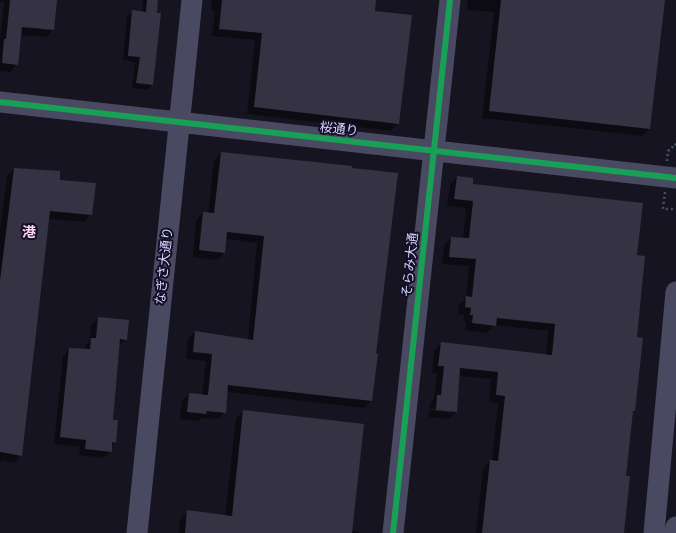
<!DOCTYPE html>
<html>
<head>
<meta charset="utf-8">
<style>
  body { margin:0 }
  canvas { display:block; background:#161421 }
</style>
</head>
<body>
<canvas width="676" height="533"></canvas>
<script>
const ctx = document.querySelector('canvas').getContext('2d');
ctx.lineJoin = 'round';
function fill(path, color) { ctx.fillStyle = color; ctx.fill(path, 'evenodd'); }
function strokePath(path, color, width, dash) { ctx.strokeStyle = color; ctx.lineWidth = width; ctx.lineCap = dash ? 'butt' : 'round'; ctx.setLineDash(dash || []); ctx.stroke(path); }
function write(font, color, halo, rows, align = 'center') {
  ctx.font = font + ' "Sofia Sans Condensed","Noto Sans JP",sans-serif'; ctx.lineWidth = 4; ctx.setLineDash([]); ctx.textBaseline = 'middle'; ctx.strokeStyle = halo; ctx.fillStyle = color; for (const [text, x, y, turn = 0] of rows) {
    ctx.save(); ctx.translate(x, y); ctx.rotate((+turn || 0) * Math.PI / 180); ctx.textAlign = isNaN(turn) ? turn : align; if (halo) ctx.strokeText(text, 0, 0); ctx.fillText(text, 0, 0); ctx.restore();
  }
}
const shadow = new Path2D(`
  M0 0H56L53 30 46 37 20 35 17 64 10 72 0 71V41L4 2H0Z
  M143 0H157L152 85 147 90 132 88 135 62 123 60 127 16 133 11 142 12Z
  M212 0H375L374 12 398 123 391 131 247 114 255 40 212 36 215 11 211 10Z
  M468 0H663L649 129 642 136 482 118 494 12 467 10Z
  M221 153 375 355H376L371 401 364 408 227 392 225 412 219 419 201 418 199 421 180 419 182 401 189 394 202 396 206 361 186 359 188 339 195 332 248 340 257 243 226 239 224 253 217 260 193 257 196 220 203 213H208L214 160Z
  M14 169 58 181 91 214 84 222 49 219 21 455 14 463 1 460 0 467V231L7 176Z
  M457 177 636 256 634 411 631 414 625 477 623 533H476L483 468 490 461H492L498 403 489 402 491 379 459 376 456 412 449 419 429 417 430 403 434 399 437 373H432L434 351 441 343 546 355 548 331 495 325 487 333 465 330 466 322H463L464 315 458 314 459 305 466 298 469 266 442 264 444 245 451 238 463 239 466 208 447 206 450 185ZM431 408 451 411V413L430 410Z
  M98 318 126 339 119 346 112 421 115 442 111 446V451L104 458 79 455 80 447 54 444 63 356 70 349 84 350 85 346 90 341 91 325Z
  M244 411 351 531 359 532V533H179L180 519 188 512 225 516 236 418Z`);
const building = new Path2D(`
  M10 0H57L54 30 22 27 18 65 2 63 4 39H6Z
  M147 0H158L157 13H161L153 85 136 83 140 57 128 56 132 10 146 12Z
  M222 0H376L375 11 412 15 399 124 254 107 262 33 219 29Z
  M501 0H665L650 129 489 111Z
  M221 152 352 166V168L398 173 376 354H378L372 401 228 385 226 413 207 411 206 414 187 412 189 393 208 395 212 354 193 352 195 331 253 340 264 236 227 232 225 253 199 250 203 212 214 213Z
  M14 168 60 171V180L96 183 92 215 50 211 22 456 0 452V281Z
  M457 176 473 178V184L643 203 637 255 645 256 637 337 643 338 635 411H633L626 476H630L624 533H482L490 460 498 461 505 396 496 395 498 372 460 368 457 412 436 410 437 395H441L444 366H438L441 342 552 355 555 324 497 318 496 326 472 323 473 315H470L471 308 465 307 466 296 472 297 476 259 449 257 451 237 469 238 473 201 454 199Z
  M98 317 129 320 127 340 120 339 113 420H118L116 443 113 442 112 443V452L85 449 86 440 60 437 69 348 90 349 91 338H96Z
  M243 410 364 424 352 533H185L187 510 232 516Z`);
const path = new Path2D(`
  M667 161 668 151 672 148 674 144 676 145
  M665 192 663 209H676`);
const minor = new Path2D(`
  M0 102 676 178
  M137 533 192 0
  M393 533 450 0
  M654 533 676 292
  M675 533 676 527`);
const cycleway = new Path2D(`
  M0 102 676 178
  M393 533 450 0`);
const streetNames = [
  ["桜通り",339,130,6],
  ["そらみ大通",411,265,-84],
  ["なぎさ大通り",165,266,-84]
];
const neighbourhoodNames = [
  ["港",29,233]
];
fill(shadow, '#0007');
fill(building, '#343243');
strokePath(path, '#44505f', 2.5, [2, 3]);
strokePath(minor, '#4a4962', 21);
strokePath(cycleway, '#1a9f57', 6);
write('13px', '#d9d4ff', '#130f26', streetNames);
write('bold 14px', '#ffd6f0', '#130f26', neighbourhoodNames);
</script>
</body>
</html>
